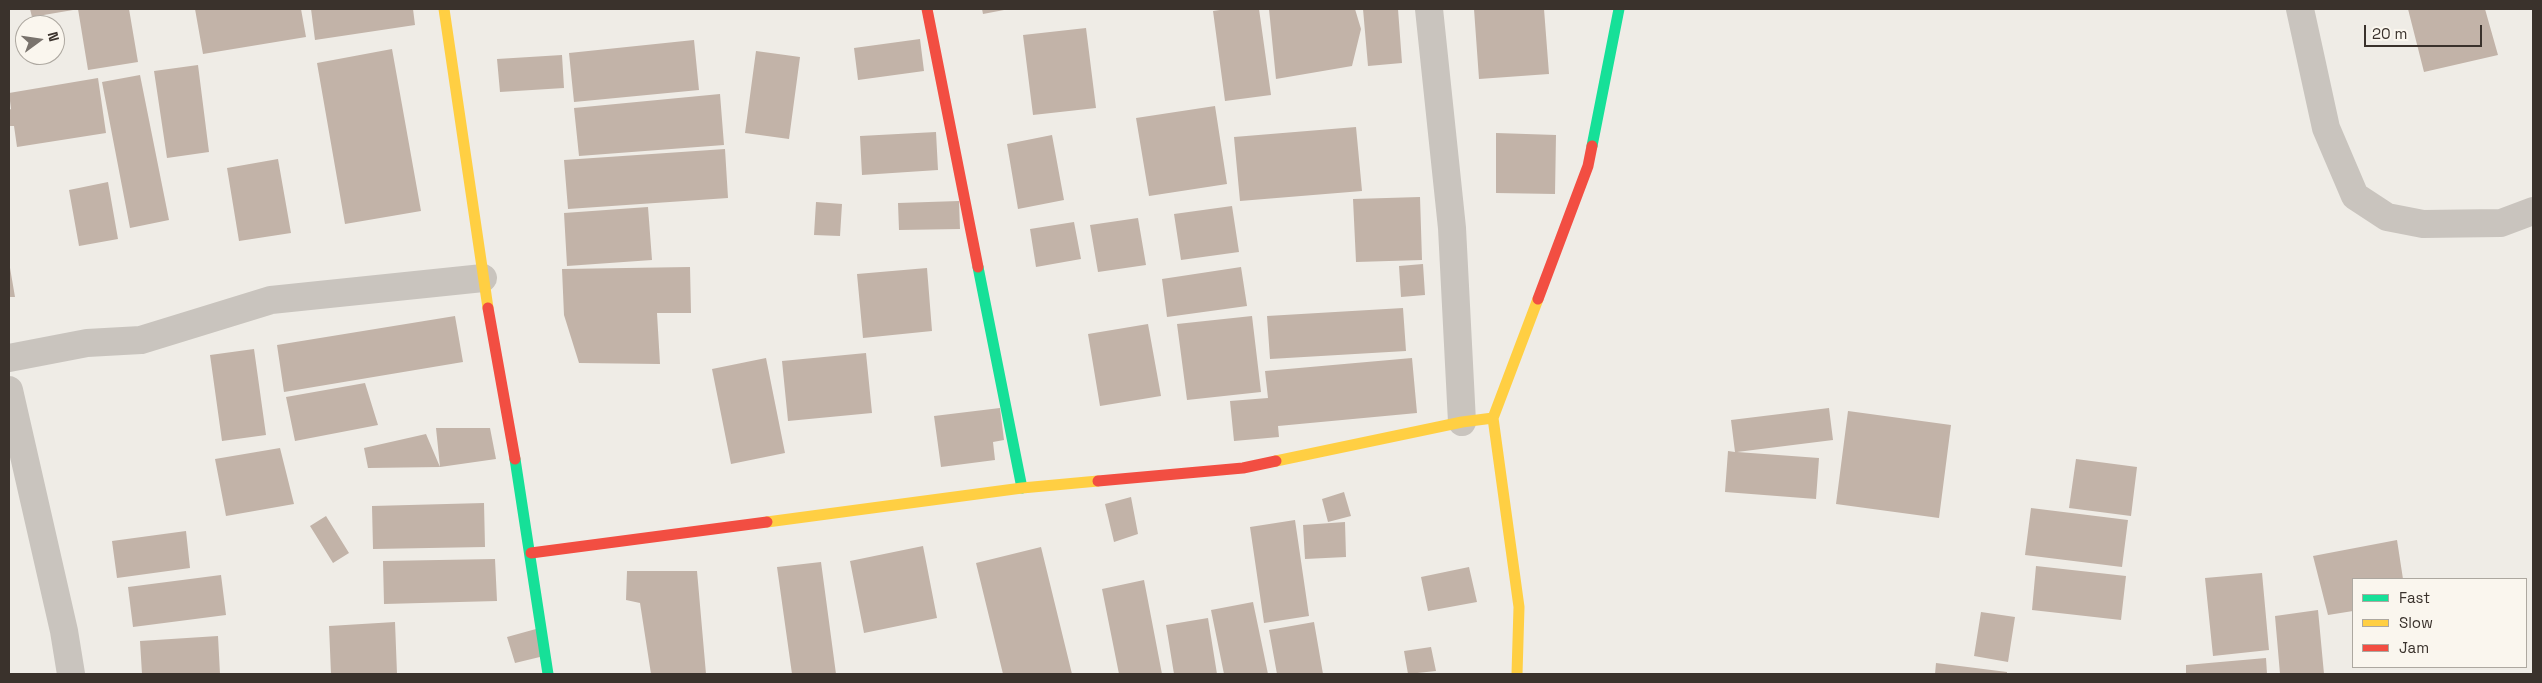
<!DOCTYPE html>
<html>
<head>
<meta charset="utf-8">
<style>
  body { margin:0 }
  #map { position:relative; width:2542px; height:683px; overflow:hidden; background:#efece6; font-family:"Space Grotesk",sans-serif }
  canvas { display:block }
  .frame { position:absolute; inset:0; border:10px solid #3a322c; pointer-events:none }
  .legend { position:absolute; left:2352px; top:578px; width:175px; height:90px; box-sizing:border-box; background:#faf6ee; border:1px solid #ada8a0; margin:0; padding:6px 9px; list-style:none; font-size:15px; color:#3a322c }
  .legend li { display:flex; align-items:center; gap:10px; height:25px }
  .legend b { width:25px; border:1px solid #ada8a0 }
  .north { position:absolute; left:15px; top:15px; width:50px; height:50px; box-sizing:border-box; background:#faf6ee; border:1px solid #ada8a0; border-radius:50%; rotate:76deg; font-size:14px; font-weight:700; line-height:20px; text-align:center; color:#3a322c }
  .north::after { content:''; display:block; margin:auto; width:18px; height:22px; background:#79736d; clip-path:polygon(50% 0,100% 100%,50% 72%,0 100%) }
  .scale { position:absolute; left:2364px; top:25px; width:118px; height:22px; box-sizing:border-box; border:2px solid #3a322c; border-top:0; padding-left:6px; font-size:15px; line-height:18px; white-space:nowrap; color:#3a322c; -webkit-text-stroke:4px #faf6ee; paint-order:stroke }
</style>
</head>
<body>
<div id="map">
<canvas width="2542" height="683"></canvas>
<div class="frame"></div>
<ul class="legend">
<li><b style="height:6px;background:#16e098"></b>Fast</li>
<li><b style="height:6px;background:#ffcf43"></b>Slow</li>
<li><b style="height:6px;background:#f24e42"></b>Jam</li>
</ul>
<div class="north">N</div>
<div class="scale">20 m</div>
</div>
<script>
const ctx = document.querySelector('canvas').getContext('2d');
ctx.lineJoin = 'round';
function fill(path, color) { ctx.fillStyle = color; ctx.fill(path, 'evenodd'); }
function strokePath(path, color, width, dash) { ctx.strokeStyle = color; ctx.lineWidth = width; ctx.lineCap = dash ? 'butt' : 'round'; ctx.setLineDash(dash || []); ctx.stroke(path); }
const building = new Path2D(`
  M30 9H72L73 10 32 17Z
  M78 9H129L138 62 88 70Z
  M195 9H301L306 37 203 54Z
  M311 9H413L415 25 315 40Z
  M982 9H1004V10L983 14Z
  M1227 9H1259L1271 95 1225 101 1213 11Z
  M1269 9H1355L1361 29 1352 66 1276 79Z
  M1363 9H1398L1402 63 1368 66Z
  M1474 9H1544L1549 74 1479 79Z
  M2408 9H2485L2498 55 2424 72Z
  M1086 28 1096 108 1033 115 1023 35Z
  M920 39 924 71 858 80 854 48Z
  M694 40 699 90 574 102 569 53Z
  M392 49 421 211 345 224 317 63Z
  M756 51 800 57 789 139 745 133Z
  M562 55 564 88 500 92 497 59Z
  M198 65 209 152 167 158 154 71Z
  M140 75 169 220 130 228 102 82Z
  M98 78 106 133 17 147 14 126H9V110L11 109 9 93Z
  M720 94 724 145 579 156 574 108Z
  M1215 106 1227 184 1149 196 1136 118Z
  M1356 127 1362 191 1240 201 1234 137Z
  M936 132 938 170 862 175 860 136Z
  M1496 133 1556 135 1555 194 1496 193Z
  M1052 135 1064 200 1018 209 1007 144Z
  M725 149 728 198 568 209 564 160Z
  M278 159 291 233 239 241 227 168Z
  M108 182 118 239 79 246 69 190Z
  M1420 197 1422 260 1356 262 1353 199Z
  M959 201 960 229 899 230 898 203Z
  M816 202 842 204 840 236 814 235Z
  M1232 206 1239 252 1181 260 1174 214Z
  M648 207 652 260 567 266 564 213Z
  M1138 218 1146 265 1098 272 1090 225Z
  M1074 222 1081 259 1036 267 1030 229Z
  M9 262 15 297H9Z
  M1423 264 1425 295 1401 297 1399 266Z
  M690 267 691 313H657L660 364 579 363 564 315 562 269Z
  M1241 267 1247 306 1167 317 1162 279Z
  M927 268 932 331 863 338 857 274Z
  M1403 308 1406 351 1270 359 1267 316Z
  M455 316 463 362 284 392 277 345Z
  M1252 316 1261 392 1187 400 1177 324Z
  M1148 324 1161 396 1100 406 1088 334Z
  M254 349 266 435 222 441 210 355Z
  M866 353 872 413 788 421 782 361Z
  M766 358 785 453 731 464 712 369Z
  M1412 358 1417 413 1278 426 1279 437 1234 441 1230 401 1268 398 1265 371Z
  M365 383 378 425 295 441 286 397Z
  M1000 408 1004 440 993 442 995 460 941 467 934 416Z
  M1829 408 1833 440 1737 452 1819 458 1816 499 1725 492 1728 451 1735 452 1731 420Z
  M1848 411 1951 425 1939 518 1836 504Z
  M436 428H490L496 459 440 467Z
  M426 434 440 467 368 468 364 448Z
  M280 448 294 504 226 516 215 459Z
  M2076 459 2137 467 2131 516 2069 508Z
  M1344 492 1351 516 1328 522 1322 499Z
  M1131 497 1138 534 1114 542 1105 504Z
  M484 503 485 547 373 549 372 506Z
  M2031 508 2128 520 2122 567 2025 555Z
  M326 516 349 553 333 563 310 526Z
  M1295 520 1309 616 1264 623 1250 527Z
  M1345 522 1346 557 1305 559 1303 525Z
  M186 531 190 568 117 578 112 541Z
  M2397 540 2403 579H2353V611L2328 615 2313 556Z
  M923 546 937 618 864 633 850 561Z
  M1041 547 1072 674H1003L976 563Z
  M495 559 497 601 384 604 383 561Z
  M821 562 836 674H792L777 567Z
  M2036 566 2126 576 2121 620 2032 610Z
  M1469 567 1477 602 1428 611 1421 577Z
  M627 571H697L706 674H651L640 603 626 600Z
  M2262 573 2269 650 2213 656 2205 578Z
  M221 575 226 615 133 627 128 587Z
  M1144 580 1162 674H1119L1102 589Z
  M1253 602 1268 674H1224L1211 610Z
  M2318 610 2324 674H2280L2275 616Z
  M1981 612 2015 617 2008 662 1974 656Z
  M1208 618 1217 674H1174L1166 625Z
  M395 622 397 674H331L329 626Z
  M1314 622 1323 674H1277L1269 630Z
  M536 629 544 656 515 663 507 637Z
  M218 636 220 674H142L140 641Z
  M1431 647 1436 671 1408 674 1404 651Z
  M2266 658 2267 674H2186V665Z
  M1936 663 2007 672V674H1935Z`);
const street = new Path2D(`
  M1429 9 1452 228 1462 422
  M2300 9 2326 128 2355 196 2387 217 2423 224 2501 223 2533 211
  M9 358 87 343 141 340 271 300 483 278
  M9 390 64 631 71 674`);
const fast = new Path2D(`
  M1592 146 1619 9
  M978 267 1022 488
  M515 459 548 674`);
const slow = new Path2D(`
  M444 9 488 308
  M1276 461 1462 422 1493 418
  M767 522 1022 488 1098 481
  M1517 674 1519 607 1493 418 1538 299`);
const jam = new Path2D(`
  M927 9 978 267
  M1538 299 1588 166 1592 146
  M488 308 515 459
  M1098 481 1243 468 1276 461
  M531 553 767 522`);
fill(building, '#c2b3a8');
strokePath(street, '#c9c4be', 28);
strokePath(fast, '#16e098', 11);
strokePath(slow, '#ffcf43', 11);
strokePath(jam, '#f24e42', 11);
</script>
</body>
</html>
